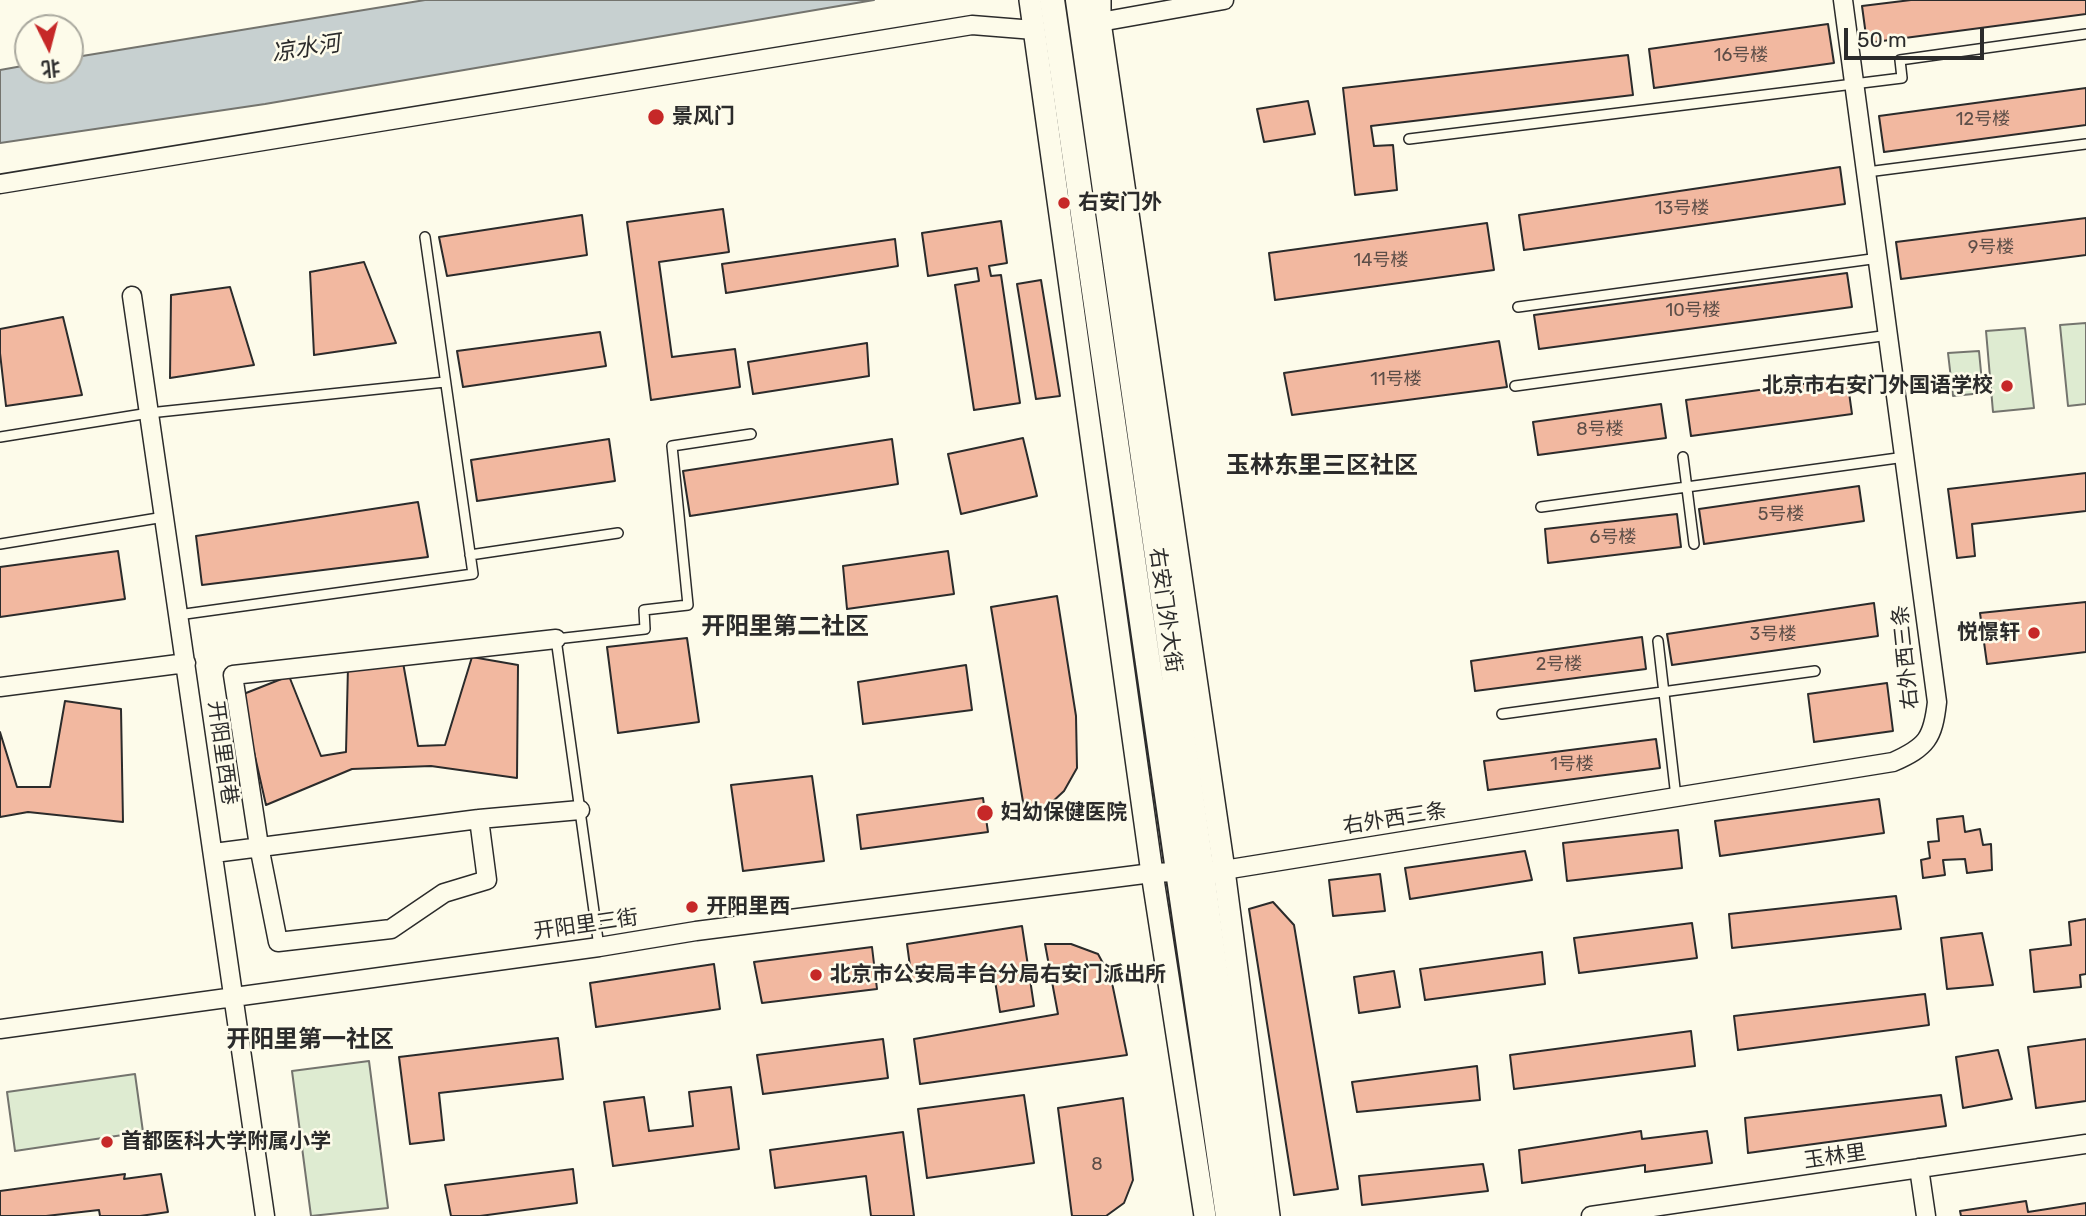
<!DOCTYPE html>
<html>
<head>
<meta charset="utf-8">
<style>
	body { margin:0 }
	#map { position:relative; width:2086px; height:1216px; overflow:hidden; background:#fdfbea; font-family:Rubik,"Noto Sans SC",sans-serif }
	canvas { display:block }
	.north { position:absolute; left:14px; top:14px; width:70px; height:70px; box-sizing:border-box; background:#fdfbea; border:2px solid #a9a89e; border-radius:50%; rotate:174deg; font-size:19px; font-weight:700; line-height:28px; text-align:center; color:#2b2b2b }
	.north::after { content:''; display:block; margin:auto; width:24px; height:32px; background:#c62828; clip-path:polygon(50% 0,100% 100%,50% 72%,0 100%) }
	.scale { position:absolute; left:1844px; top:28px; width:140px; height:32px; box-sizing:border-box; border:4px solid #2b2b2b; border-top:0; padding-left:9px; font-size:21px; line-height:24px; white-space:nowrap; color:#2b2b2b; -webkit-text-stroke:5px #fdfbea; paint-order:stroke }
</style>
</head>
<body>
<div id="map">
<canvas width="2086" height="1216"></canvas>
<div class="north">北</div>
<div class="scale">50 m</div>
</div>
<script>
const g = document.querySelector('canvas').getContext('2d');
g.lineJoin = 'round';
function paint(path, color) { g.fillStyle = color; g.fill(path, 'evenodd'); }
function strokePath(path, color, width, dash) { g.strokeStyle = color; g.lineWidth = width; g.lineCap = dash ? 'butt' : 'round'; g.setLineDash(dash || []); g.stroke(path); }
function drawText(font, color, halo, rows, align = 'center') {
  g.font = font + ' Rubik,"Noto Sans SC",sans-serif'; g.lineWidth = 5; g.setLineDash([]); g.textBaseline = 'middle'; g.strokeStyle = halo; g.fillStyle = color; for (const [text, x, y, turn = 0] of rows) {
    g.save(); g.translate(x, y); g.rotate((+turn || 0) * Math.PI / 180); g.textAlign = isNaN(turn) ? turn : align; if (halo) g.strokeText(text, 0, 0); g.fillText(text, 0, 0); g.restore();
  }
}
const green = new Path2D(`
	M2086 323V404L2068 406 2060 325Z
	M2025 328 2034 408 1993 412 1986 331Z
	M1979 351 1983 393 1953 396 1948 353Z
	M369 1061 388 1208 311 1216 292 1071Z
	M135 1074 143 1132 15 1151 7 1092Z`);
const water = new Path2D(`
	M425 0H874L265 104 0 143V70L28 65V70H70V58Z`);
const building = new Path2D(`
	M1911 0H2086V14L1867 43 1862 6Z
	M1828 24 1834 63 1654 88 1649 49Z
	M1628 55 1633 95 1371 126 1374 146 1393 145 1397 190 1355 195 1343 88Z
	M2086 88V125L1884 152 1879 116Z
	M1308 101 1315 134 1264 142 1257 109Z
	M1840 167 1845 204 1524 250 1519 215Z
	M723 209 729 252 659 262 672 357 735 349 740 387 651 400 627 222Z
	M582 215 587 255 447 276 439 237Z
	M2086 218V255L1901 279 1896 242Z
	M1001 221 1007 263 989 266 991 276 1001 275 1020 403 974 410 955 285 979 281 977 268 928 276 922 233Z
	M1487 223 1494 270 1275 300 1269 253Z
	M895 239 898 266 726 293 722 264Z
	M364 262 396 343 314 355 310 272Z
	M1847 273 1852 307 1539 349 1534 315Z
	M1041 280 1060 396 1036 399 1017 284Z
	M230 287 254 365 170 378 171 295Z
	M63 317 82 395 6 406 0 353V329Z
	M600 332 606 366 463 387 457 351Z
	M1499 341 1507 387 1292 415 1284 373Z
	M867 343 869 376 753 394 748 362Z
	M1847 378 1852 414 1691 436 1686 400Z
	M1661 404 1666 438 1538 455 1533 422Z
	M1023 438 1037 496 961 514 948 454Z
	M609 439 615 481 477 501 471 460Z
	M892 439 898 484 690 516 683 471Z
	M2086 473V511L1972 524 1975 556 1957 558 1948 489Z
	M1859 486 1864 521 1704 544 1699 509Z
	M418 502 428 557 202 585 196 536Z
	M1677 514 1681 547 1548 563 1545 529Z
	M118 551 125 599 0 617V567Z
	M948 551 954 594 847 609 843 566Z
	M1057 596 1076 716 1077 768 1064 791 1048 806 1024 808 991 607Z
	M2086 602V652L1987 664 1980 613Z
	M1874 603 1878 636 1672 665 1667 634Z
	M1642 637 1646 669 1475 691 1471 661Z
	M687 638 699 722 618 733 607 647Z
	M402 657 418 746 445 745 472 657 518 665 517 778 431 766 352 769 266 805 241 695 289 676 321 756 346 752 348 666Z
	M966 665 972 710 863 724 858 682Z
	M1887 683 1893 731 1814 742 1808 694Z
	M65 701 121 709 123 822 28 812 0 817V732L17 787H50Z
	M1656 739 1660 768 1488 790 1484 761Z
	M812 776 824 861 743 871 731 785Z
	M983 798 988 832 861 849 857 815Z
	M1879 799 1884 833 1720 856 1715 821Z
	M1963 816 1965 832 1980 829 1983 845 1991 844 1992 870 1967 873 1965 859 1943 860 1945 875 1923 878 1921 860 1930 858 1928 842 1939 841 1937 819Z
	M1678 830 1682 868 1567 881 1563 843Z
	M1525 851 1532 880 1410 899 1405 868Z
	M1380 874 1385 911 1333 916 1329 880Z
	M1896 896 1901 929 1732 948 1729 914Z
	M1273 902 1294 925 1338 1189 1294 1195 1249 909Z
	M2086 919V974L2080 975 2081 987 2034 992 2030 950 2071 945 2069 922Z
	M1692 923 1697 958 1579 973 1574 938Z
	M1022 926 1034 1006 1000 1012 993 968 912 981 907 944Z
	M1982 933 1993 985 1947 989 1941 938Z
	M1045 944H1071L1098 954 1111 978 1127 1055 920 1084 914 1039 1058 1014Z
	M872 947 877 989 762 1003 754 962Z
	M1542 952 1545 984 1425 1000 1420 969Z
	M714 964 720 1009 596 1027 590 983Z
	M1394 971 1400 1007 1359 1013 1354 977Z
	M1925 994 1929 1025 1738 1050 1734 1016Z
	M1691 1031 1695 1066 1514 1089 1510 1055Z
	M558 1038 563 1079 439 1093 444 1140 410 1144 399 1057Z
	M883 1039 888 1078 763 1094 757 1055Z
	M2086 1039V1101L2036 1108 2028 1047Z
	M1998 1050 2012 1099 1963 1108 1956 1057Z
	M1477 1066 1480 1100 1357 1112 1352 1082Z
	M731 1087 739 1149 613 1166 604 1102 644 1097 649 1131 693 1126 689 1092Z
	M1024 1095 1034 1163 927 1178 918 1109Z
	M1941 1095 1946 1126 1748 1153 1745 1118Z
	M1123 1098 1133 1180 1124 1203 1106 1216H1072L1058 1108Z
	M1641 1131 1642 1139 1707 1131 1712 1163 1645 1172V1165L1522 1183 1519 1150Z
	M903 1132 914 1216H871L866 1176 775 1188 770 1150Z
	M1483 1164 1488 1191 1362 1205 1359 1176Z
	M573 1169 577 1203 480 1216H451L445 1185Z
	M125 1174 124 1179 161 1174 168 1212 140 1216H100L99 1210 46 1216H0V1191Z
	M2026 1201 2028 1212 2086 1203V1216H1961L1960 1211Z`);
const service = new Path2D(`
	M1409 139 1902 78 1900 60 2086 34
	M1867 172 2086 144
	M1518 307 1879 258
	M1515 386 1889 335
	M0 437 149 413 445 382
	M1683 457 1694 544
	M1541 507 1905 457
	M0 544 164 517
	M470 555 618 533
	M178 615 473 574 425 237
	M1658 641 1676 797
	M1502 714 1815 671
	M599 947 556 639 645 629 644 610 688 605 672 446 751 434`);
const minor = new Path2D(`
	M1100 22 1224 0
	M0 184 972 25 1034 30
	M132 296 265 1216
	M556 639 233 675 259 846 278 942 391 929 444 893 487 880 479 819 580 810
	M0 687 186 663
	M214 853 479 819
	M0 1029 599 947 696 931 1152 873 1224 870 1893 762C1927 747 1933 738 1937 702L1843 0
	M1919 1168 1926 1216
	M1591 1216 2086 1144`);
const tertiary = new Path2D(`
	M1030 0 1152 873 1205 1216
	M1100 0V22L1224 870 1269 1216`);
const secondary = new Path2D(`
	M1052 0 1228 1216
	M1078 0 1202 872 1248 1216`);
const markers = [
	[656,117,9,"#c62828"],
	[1064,203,7,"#c62828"],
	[2007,386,7,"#c62828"],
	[2034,633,7,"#c62828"],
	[985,813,9,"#c62828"],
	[692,907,7,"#c62828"],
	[816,975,7,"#c62828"],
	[107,1142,7,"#c62828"]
];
const numberNames = [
	["16号楼",1741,56],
	["12号楼",1983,120],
	["13号楼",1682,209],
	["9号楼",1991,248],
	["14号楼",1381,261],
	["10号楼",1693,311],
	["11号楼",1396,380],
	["8号楼",1600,430],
	["5号楼",1781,515],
	["6号楼",1613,538],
	["3号楼",1773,635],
	["2号楼",1559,665],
	["1号楼",1572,765],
	["8",1097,1165]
];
const poiNames = [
	["景风门",672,117],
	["右安门外",1078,203],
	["北京市右安门外国语学校",1993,386,"right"],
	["悦憬轩",2020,633,"right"],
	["妇幼保健医院",1001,813],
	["开阳里西",706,907],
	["北京市公安局丰台分局右安门派出所",830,975],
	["首都医科大学附属小学",121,1142]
];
const streetNames = [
	["右安门外大街",1165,610,82],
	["右外西三条",1906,657,-96],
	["开阳里西巷",222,753,82],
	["右外西三条",1395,819,-9],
	["开阳里三街",586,925,-8],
	["玉林里",1835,1157,-8]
];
const waterNames = [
	["凉水河",306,49,-9]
];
const quarterNames = [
	["玉林东里三区社区",1322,466],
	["开阳里第二社区",785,627],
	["开阳里第一社区",310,1040]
];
paint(green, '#deebd1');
strokePath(green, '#74746e', 2);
paint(water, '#c7d0d0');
strokePath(water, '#74746e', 2);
paint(building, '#f2b8a0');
strokePath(building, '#2b2b2b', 2);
strokePath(service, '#2b2b2b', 12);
strokePath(minor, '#2b2b2b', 21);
strokePath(tertiary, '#2b2b2b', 24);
strokePath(secondary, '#2b2b2b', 28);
strokePath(service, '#fdfbea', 9);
strokePath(minor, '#fdfbea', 18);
strokePath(tertiary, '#fdfbea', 21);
strokePath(secondary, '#fdfbea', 24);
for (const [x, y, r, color] of markers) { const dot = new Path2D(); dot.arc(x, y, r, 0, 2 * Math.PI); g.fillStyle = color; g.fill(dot); strokePath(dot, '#fdfbea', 2.5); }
drawText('18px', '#5d4e48', null, numberNames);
drawText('bold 21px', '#2b2b2b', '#fdfbea', poiNames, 'left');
drawText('21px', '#2b2b2b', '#fdfbea', streetNames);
drawText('italic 23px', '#2b2b2b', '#fdfbea', waterNames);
drawText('bold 24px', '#2b2b2b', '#fdfbea', quarterNames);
</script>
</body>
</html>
